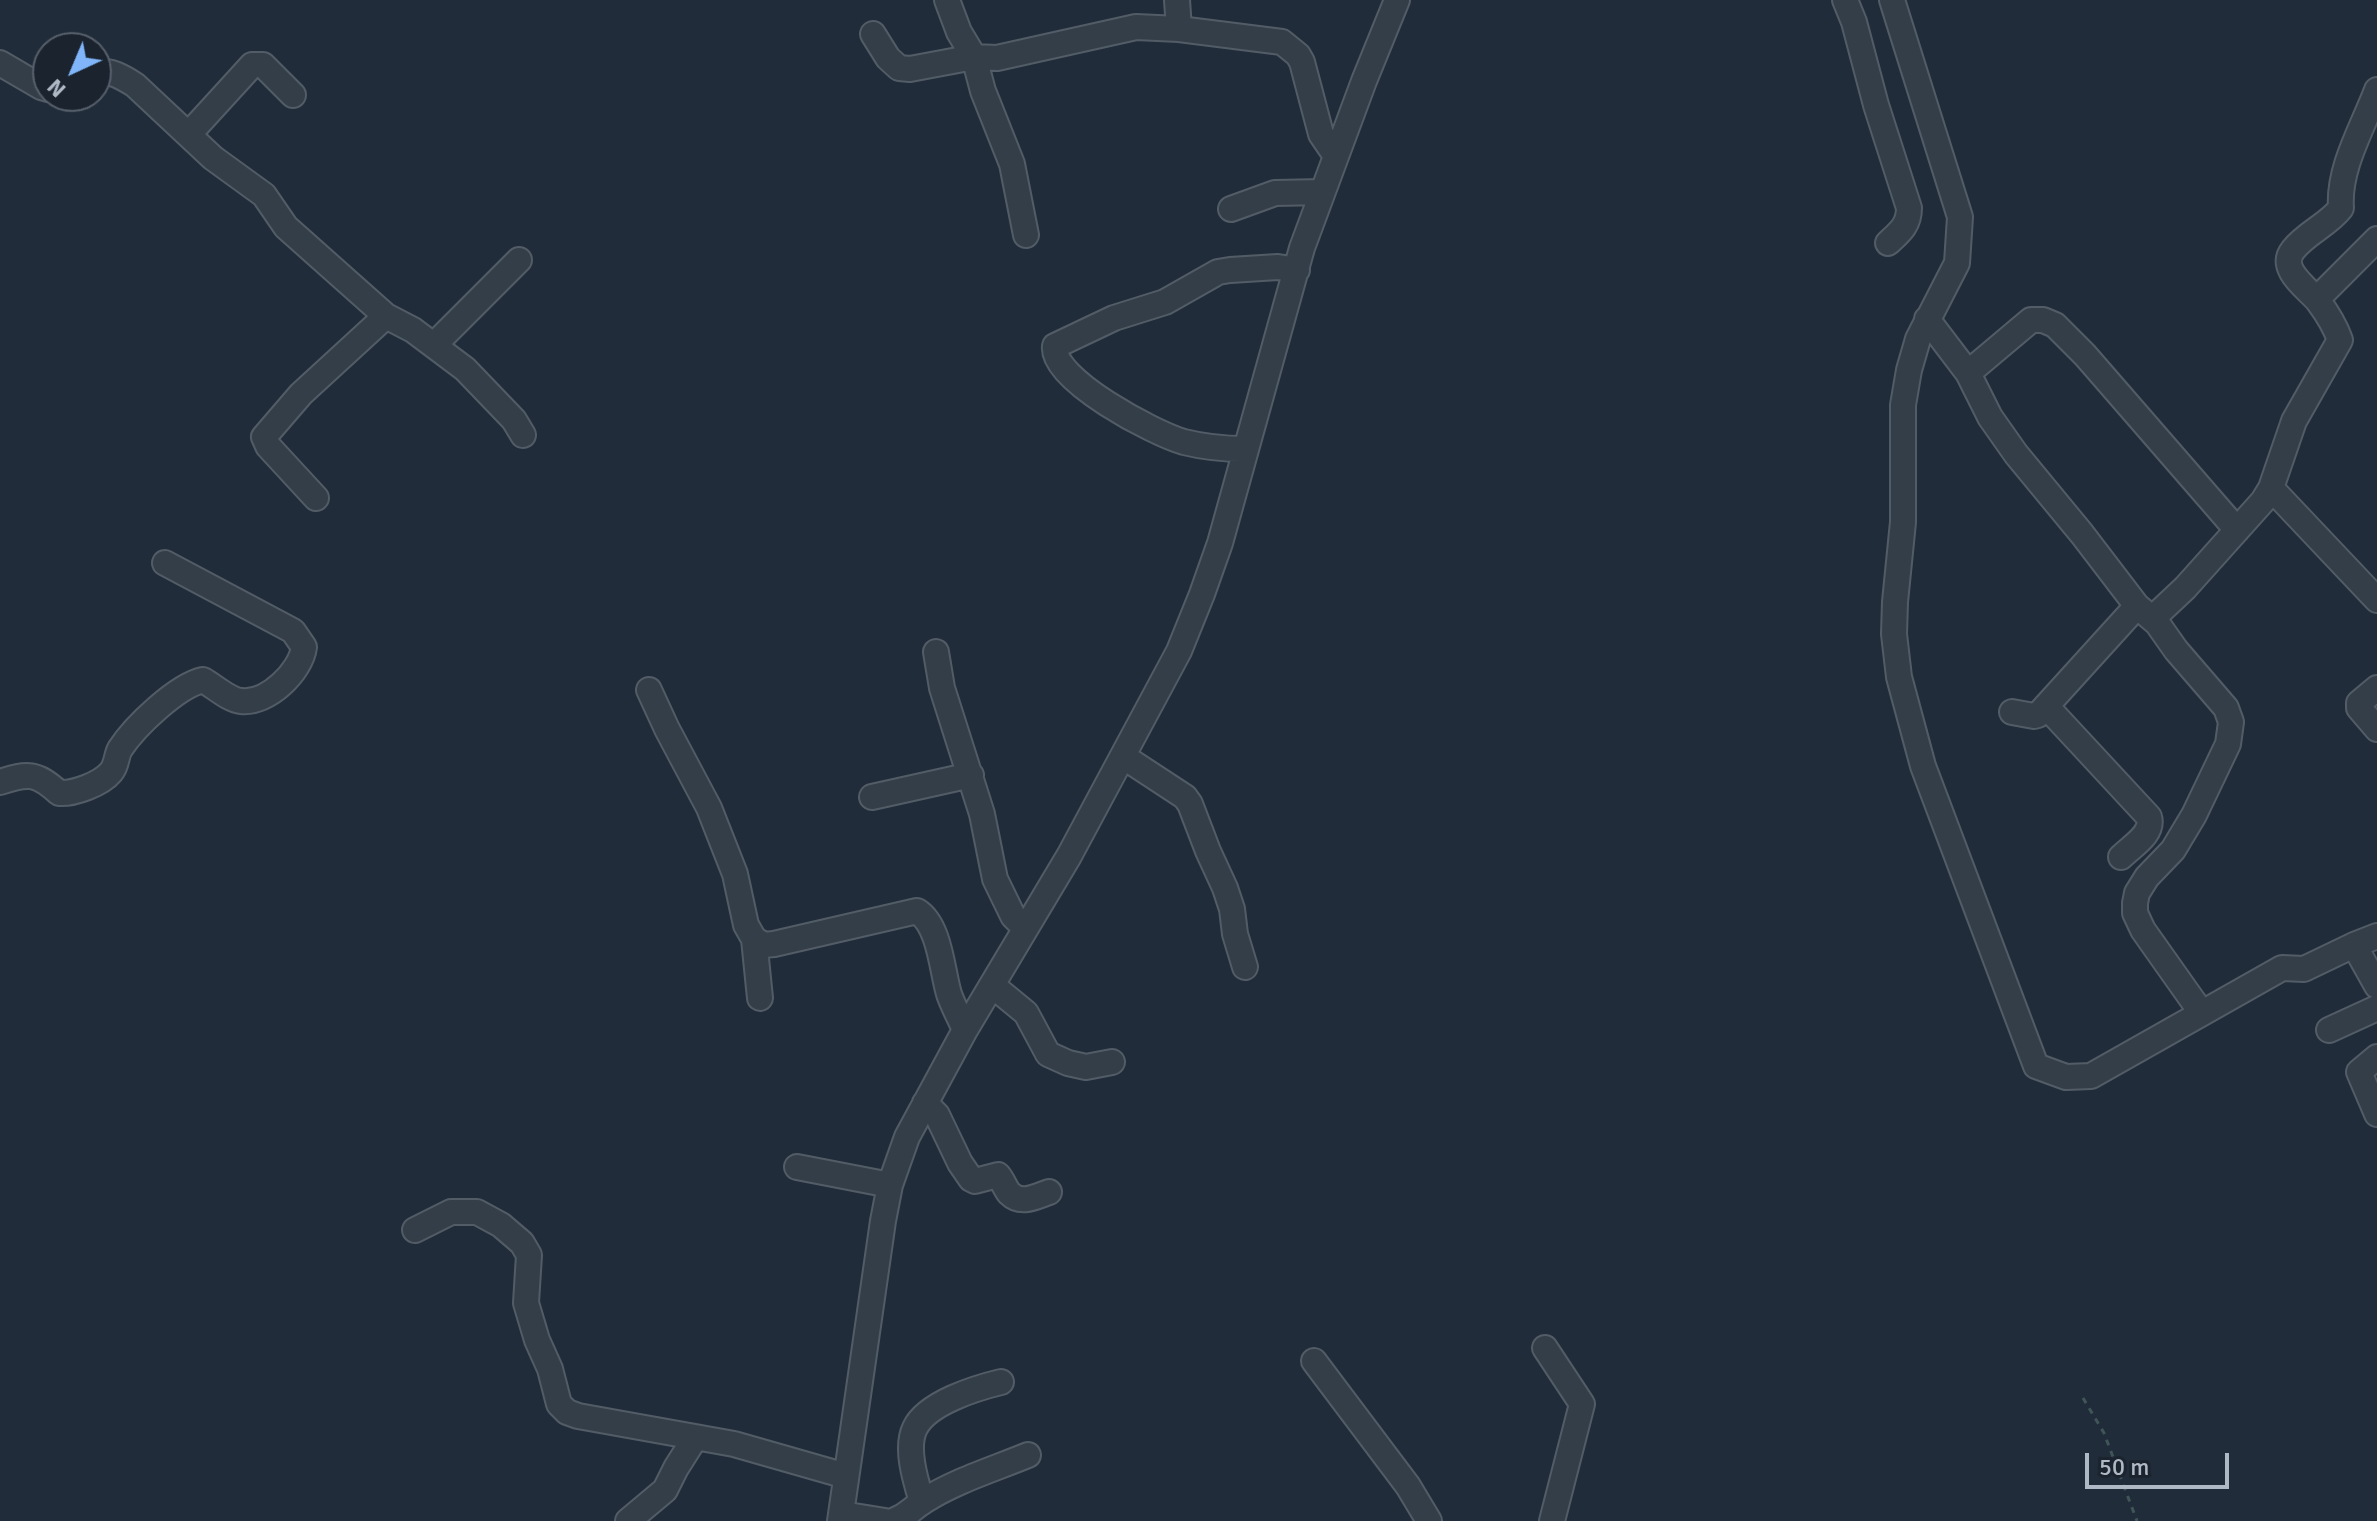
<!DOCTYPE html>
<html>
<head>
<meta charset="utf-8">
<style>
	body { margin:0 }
	#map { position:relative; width:2377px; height:1521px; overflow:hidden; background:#202c39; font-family:Signika,sans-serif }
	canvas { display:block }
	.north { position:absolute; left:32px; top:32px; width:80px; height:80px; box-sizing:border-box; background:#1a232e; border:2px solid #565f6b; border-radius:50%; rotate:224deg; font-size:22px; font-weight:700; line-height:32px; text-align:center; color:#afb9c6 }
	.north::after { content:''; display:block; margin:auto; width:28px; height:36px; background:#80b5f9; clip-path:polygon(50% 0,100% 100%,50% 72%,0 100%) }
	.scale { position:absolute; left:2085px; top:1453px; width:144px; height:36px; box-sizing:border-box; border:4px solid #afb9c6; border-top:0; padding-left:10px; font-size:24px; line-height:28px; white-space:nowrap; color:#afb9c6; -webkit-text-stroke:6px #1a232e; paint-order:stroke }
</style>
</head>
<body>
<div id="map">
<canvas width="2377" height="1521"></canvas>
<div class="north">N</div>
<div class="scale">50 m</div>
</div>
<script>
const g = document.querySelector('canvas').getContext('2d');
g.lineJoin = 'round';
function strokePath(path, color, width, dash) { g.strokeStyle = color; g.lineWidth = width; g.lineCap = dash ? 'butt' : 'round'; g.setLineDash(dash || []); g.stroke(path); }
const path = new Path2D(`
	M2083 1398 2104 1433 2137 1521`);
const minor = new Path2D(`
	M947 0 959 32 974 57 983 91 1012 164 1026 235
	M1177 0 1179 29
	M1845 0 1854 22 1876 105 1909 208C1909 225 1900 232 1888 243
	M1892 0 1960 217 1957 263 1918 339 1909 370 1903 405V522L1895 602 1894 634 1899 677 1923 766 2036 1066 2066 1077 2091 1076 2282 968 2304 969 2354 945
	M873 34 888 58 899 68 910 69 974 57 997 58 1136 27 1179 29 1282 42 1298 55 1302 62 1321 134 1336 156
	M0 63 41 87 48 89
	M96 71C112 71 121 76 135 85L213 158 264 195 286 227 386 316 413 330 465 369 514 420 523 435
	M189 134 252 65H263L293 95
	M1231 209 1275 193 1322 192
	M2317 299 2377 239
	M1927 319 1968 373 1990 417 2016 454 2082 534 2137 606 2157 623 2176 650 2226 708 2231 722 2228 744 2194 815 2173 850 2147 877 2137 893 2135 903V913L2143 930 2196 1005
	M434 345 519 260
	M1968 373 2031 320H2043L2055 325 2085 355 2237 530
	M1245 449C1224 449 1204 447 1184 442 1155 434 1050 379 1055 346L1114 318 1165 302 1218 272 1230 270 1278 267 1297 270
	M2271 488 2377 600
	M316 498 268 446 264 437 301 394 386 316
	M2152 619 2185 588 2263 501 2271 488 2294 421 2340 340C2335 326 2327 313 2318 301 2307 288 2278 269 2293 250 2306 233 2328 225 2341 208 2338 168 2363 127 2377 90
	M936 652 942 688 982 814 995 879 1013 916 1025 928
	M2377 688 2359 703V708L2377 729
	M649 690 667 729 709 808 735 874 746 925 754 939 764 945 774 944 917 911C940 925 942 971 949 994 953 1006 960 1018 965 1030
	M2046 706 2149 817C2154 834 2132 846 2121 857
	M2012 712 2034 716 2038 715 2137 606
	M1124 757 1185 797 1190 804 1208 851 1225 888 1232 909 1235 934 1245 967
	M0 782C28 773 36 772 59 793 74 794 101 784 111 772 117 765 116 756 120 749 135 726 177 686 203 680 214 686 229 700 241 701 268 704 301 671 304 647L293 631 165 563
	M872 797 971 775
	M2377 936 2354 945 2377 986
	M754 939 760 998
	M992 985 1026 1013 1048 1054 1068 1063 1086 1067 1112 1062
	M2329 1030 2377 1008
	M2377 1057 2359 1072 2377 1114
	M925 1103 937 1115 960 1163 971 1179 975 1181 998 1175C1003 1181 1005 1188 1009 1193 1021 1205 1035 1197 1049 1192
	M797 1167 890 1185
	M415 1230 451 1212H477L501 1225 522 1243 529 1255 526 1303 537 1340 550 1369 559 1404 567 1412 578 1416 734 1444 846 1476
	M1545 1348 1582 1404 1552 1521
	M1314 1361 1408 1486 1429 1521
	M922 1502C916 1482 905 1448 915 1428 927 1403 976 1388 1001 1382
	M842 1514 885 1521
	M628 1521 665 1490 676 1468 695 1438
	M840 1521 883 1221 890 1185 907 1137 965 1030 1069 856 1179 651 1202 594 1220 543 1302 248 1364 81 1397 0
	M893 1521C910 1515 910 1509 924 1501 955 1481 994 1469 1028 1455`);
strokePath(minor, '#525c67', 28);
strokePath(path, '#405557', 3, [6, 6]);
strokePath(minor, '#343e49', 24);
</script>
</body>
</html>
